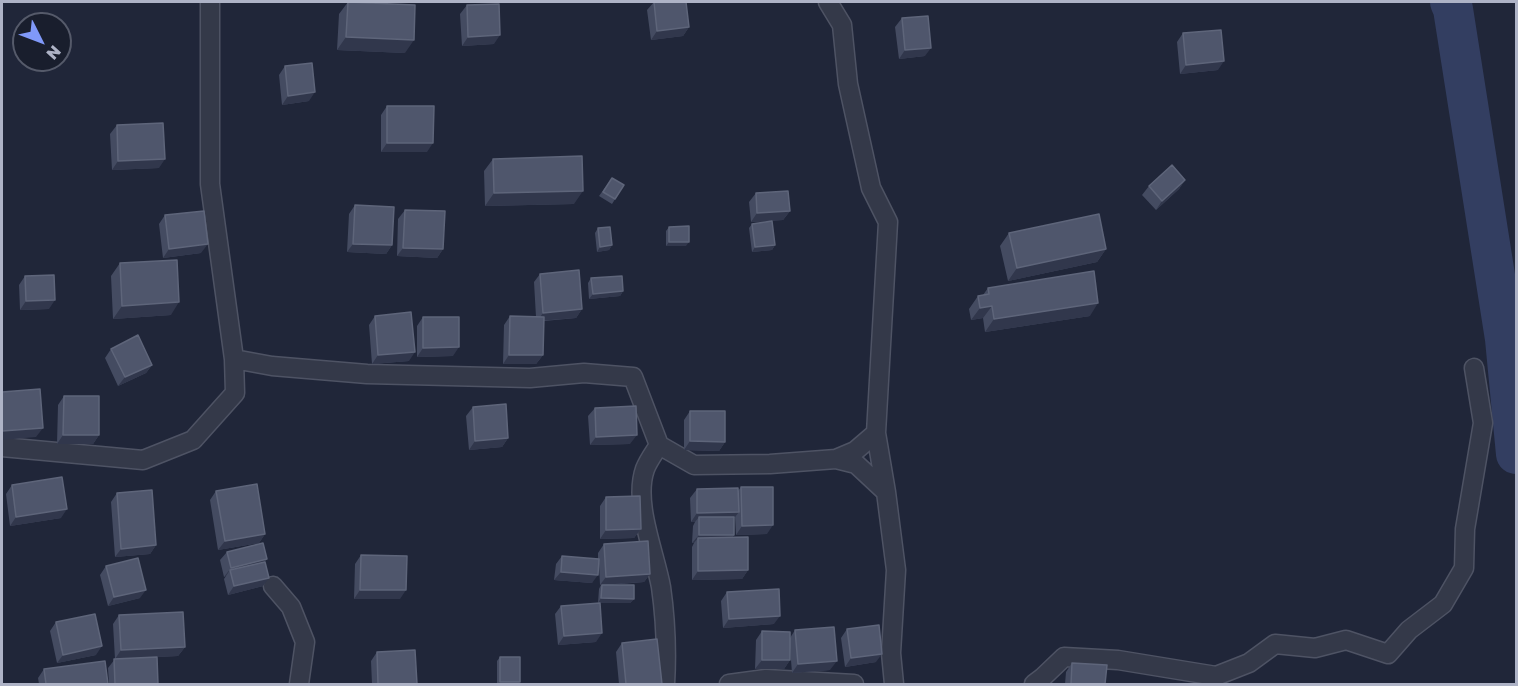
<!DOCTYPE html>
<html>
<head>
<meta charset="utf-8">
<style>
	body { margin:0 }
	#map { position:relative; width:1518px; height:686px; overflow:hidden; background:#202639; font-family:"Golos Text",sans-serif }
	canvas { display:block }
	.frame { position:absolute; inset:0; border:3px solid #aeb3c6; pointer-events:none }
	.north { position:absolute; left:12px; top:12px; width:60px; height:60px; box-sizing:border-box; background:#191e2d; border:2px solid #555a6a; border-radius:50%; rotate:132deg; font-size:16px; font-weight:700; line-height:24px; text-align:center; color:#aeb3c6 }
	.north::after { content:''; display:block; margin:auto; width:21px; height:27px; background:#8099f9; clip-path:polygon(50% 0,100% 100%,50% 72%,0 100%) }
</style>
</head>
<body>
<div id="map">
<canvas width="1518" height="686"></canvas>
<div class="frame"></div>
<div class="north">N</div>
</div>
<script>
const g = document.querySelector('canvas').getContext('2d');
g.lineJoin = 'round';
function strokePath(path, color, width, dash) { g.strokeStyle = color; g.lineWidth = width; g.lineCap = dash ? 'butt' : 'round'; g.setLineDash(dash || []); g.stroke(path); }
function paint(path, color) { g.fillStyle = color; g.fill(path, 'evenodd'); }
const river = new Path2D(`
	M1450 2 1453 9 1505 339 1516 454`);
const minor = new Path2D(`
	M828 2 842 25 848 84 871 188 888 222 876 433 886 492 896 570 891 653 894 684
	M234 359 272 366 367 374 530 378 584 373 633 377 659 445 694 465 770 464 836 459 856 464 886 492
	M659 445C654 453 648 461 645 469 633 503 655 553 661 587 666 622 667 650 665 684
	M2 447 143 460 193 440 235 393 234 359 210 184V2
	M836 459 855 451 876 433
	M273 586 291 607 305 642 299 684
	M729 684 766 679 854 684
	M1034 684 1042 678 1064 657 1118 660 1216 676 1249 663 1275 644 1315 648 1346 640 1388 654 1409 630 1443 604 1464 568 1465 529 1483 423 1474 368`);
const wall = new Path2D(`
	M348 2 405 53 337 50 339 14Z
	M654 2 689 27 683 36 651 40 647 10Z
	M467 5 494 44 462 46 460 14Z
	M902 18 925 56 899 59 895 27Z
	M1183 33 1218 70 1180 74 1177 42Z
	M285 66 309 101 282 105 279 75Z
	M387 106 427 152H381V115Z
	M117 125 159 168 112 170 110 134Z
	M493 159 574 204 485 206 484 171Z
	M612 178 624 185 612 204 599 196Z
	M1185 180 1179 189 1156 210 1142 195 1149 186Z
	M756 193 790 211 783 220 751 222 749 202Z
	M355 205 392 245 386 254 347 252 349 214Z
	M405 210 443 249 437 258 397 256 398 219Z
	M165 215 201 253 163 258 159 224Z
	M752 224 775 245 772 250 752 252 749 228Z
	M669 227 686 246H666V231Z
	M598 228 612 245 609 250 597 252 595 233Z
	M1009 233 1106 249 1097 262 1008 281 1000 246Z
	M120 263 171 315 113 319 111 276Z
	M540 274 582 309 576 318 544 321 543 355 536 364H503L504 325 510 316 536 317 534 282Z
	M25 276 49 309 20 310 19 285Z
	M591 278 623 291 620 296 589 299 588 283Z
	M988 288 1090 316 985 332 983 318 971 320 969 309 978 296 983 295Z
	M375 316 409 361 372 364 369 325Z
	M423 317 453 356 417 357V326Z
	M111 349 152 365 146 373 118 386 105 358Z
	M64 396 99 435 93 444H57L58 405Z
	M473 407 508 438 502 447 469 450 466 416Z
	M595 408 630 444 590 445 588 416Z
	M690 411 725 442 719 451 684 450V420Z
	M12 485 61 518 10 526 6 494Z
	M741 487 767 534 736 535 735 516 734 518V535L732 538 748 570 742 579 692 580V547L694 543H692L693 526 695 522H691L690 498 697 489 738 491Z
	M216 491 265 534 259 543 218 550 210 500Z
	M117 493 156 545 150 554 115 557 111 502Z
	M606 497 641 529 634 538 600 539V506Z
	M604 544 650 574 644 582 609 585 634 599 630 603H600L596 642 558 645 555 614 561 606 598 603 599 589 601 585H600L599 565 592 583 554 580 556 564 562 556 598 559V553Z
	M227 552 267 559 264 563 263 586 228 595 224 579 226 576 224 577 220 560Z
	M361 555 400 599H354L355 564Z
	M106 566 140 598 108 606 100 575Z
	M727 592 774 624 723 628 721 601Z
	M119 615 185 647 178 656 157 657 158 684H109L108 668 115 659 113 624Z
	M56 622 96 655 57 663 50 631Z
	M847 629 876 662 845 667 841 638Z
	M795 630 830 670 792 673 790 647V660L784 669H755L756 640 762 631 790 638Z
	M622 643 661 684H619L616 652Z
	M377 652 417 684H372L371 661Z
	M500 657 518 684H497V661Z
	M1072 663 1105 684H1065L1066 672Z
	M44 669 108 684H39L38 678Z`);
const shadedWall = new Path2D(`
	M689 27 683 36 651 40 657 31Z
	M500 35 494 44 462 46 468 37Z
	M346 37 414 40 405 53 337 50Z
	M931 48 925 56 899 59 905 50Z
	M1224 61 1218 70 1180 74 1186 65Z
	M315 92 309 101 282 105 288 96Z
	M387 143H433L427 152H381Z
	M165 159 159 168 112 170 118 161Z
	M1185 180 1179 189 1156 210 1162 201Z
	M583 191 574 204 485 206 494 193Z
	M790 211 783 220 751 222 757 213Z
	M669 242H689L686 246H666Z
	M208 244 201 253 163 258 169 249Z
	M353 244 392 245 386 254 347 252Z
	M612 245 609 250 597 252 600 247Z
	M775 245 772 250 752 252 755 247Z
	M403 248 443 249 437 258 397 256Z
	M1106 249 1097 262 1008 281 1017 268Z
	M623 291 620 296 589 299 593 294Z
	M55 300 49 309 20 310 26 301Z
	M179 302 171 315 113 319 122 306Z
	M1098 303 1090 316 985 332 994 319Z
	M992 306 983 318 971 320 980 308Z
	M582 309 576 318 537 321 543 313Z
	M459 347 453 356 417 357 423 348Z
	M415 352 409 361 372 364 378 355Z
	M509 355H543L536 364H503Z
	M152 365 146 373 118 386 125 377Z
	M43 428 36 437 2 440V431Z
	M63 435H99L93 444H57Z
	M637 435 630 444 590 445 596 437Z
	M508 438 502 447 469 450 475 441Z
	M690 441 725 442 719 451 684 450Z
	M67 509 61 518 10 526 16 517Z
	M739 512 732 521 699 517 695 522H691L697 513Z
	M773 525 767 534 736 535 742 526Z
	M641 529 634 538 600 539 606 530Z
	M265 534 259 543 218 550 225 541Z
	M699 535H734L728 543 698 538 694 543H692Z
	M156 545 150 554 115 557 121 549Z
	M267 559 261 567 230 570 226 576 224 577 231 568Z
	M748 570 742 579 692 580 698 571Z
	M561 572 598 575 592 583 554 580Z
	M650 574 644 582 600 585 606 577Z
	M269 578 263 586 228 595 234 586Z
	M146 590 140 598 108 606 114 597Z
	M360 590H406L400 599H354Z
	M601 598 634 599 630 603H598Z
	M780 616 774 624 723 628 729 619Z
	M602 633 596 642 558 645 564 636Z
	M102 646 96 655 57 663 63 655Z
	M185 647 178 656 115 659 121 650Z
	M882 654 876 662 845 667 851 658Z
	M762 660H790L784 669H755Z
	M837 661 830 670 792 673 798 664Z
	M500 682H520L518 684H498Z`);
const building = new Path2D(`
	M348 2 415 5 414 40 346 37Z
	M654 2H686L689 27 657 31Z
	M499 4 500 35 468 37 467 5Z
	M928 16 931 48 905 50 902 18Z
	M1221 30 1224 61 1186 65 1183 33Z
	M312 63 315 92 288 96 285 66Z
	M387 106H434L433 143H387Z
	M163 123 165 159 118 161 117 125Z
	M582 156 583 191 494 193 493 159Z
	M1172 165 1185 180 1162 201 1149 186Z
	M612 178 624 185 615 199 603 192Z
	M788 191 790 211 757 213 756 193Z
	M355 205 394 207 392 245 353 244Z
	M405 210 445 211 443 249 403 248Z
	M204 211 208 244 169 249 165 215Z
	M1099 214 1106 249 1017 268 1009 233Z
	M772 221 775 245 755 247 752 224Z
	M689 226V242H669V227Z
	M610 227 612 245 600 247 598 228Z
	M177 260 179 302 122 306 120 263Z
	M579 270 582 309 543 313 540 274Z
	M1094 271 1098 303 994 319 992 306 980 308 978 296 989 294 988 288Z
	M54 275 55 300 26 301 25 276Z
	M622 276 623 291 593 294 591 278Z
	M411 312 415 352 378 355 375 316Z
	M510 316 544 317 543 355H509Z
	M423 317H459V347L423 348Z
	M138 335 152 365 125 377 111 349Z
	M40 389 43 428 2 431V392Z
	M64 396H99V435H63Z
	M506 404 508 438 475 441 473 407Z
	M636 406 637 435 596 437 595 408Z
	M690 411H725V442L690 441Z
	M62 477 67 509 16 517 12 485Z
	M257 484 265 534 225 541 216 491Z
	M741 487H773V525L742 526Z
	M738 488 739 512 697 513V489Z
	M152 490 156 545 121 549 117 493Z
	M640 496 641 529 606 530V497Z
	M699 517H734V535H699Z
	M748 537V570L698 571V538Z
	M648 541 650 574 606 577 604 544Z
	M263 543 267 559 231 568 227 552Z
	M361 555 407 556 406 590H360Z
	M562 556 599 559 598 575 561 572Z
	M138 558 146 590 114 597 106 566Z
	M265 562 269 578 234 586 230 570Z
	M602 585H634V599L601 598Z
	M779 589 780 616 729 619 727 592Z
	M600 603 602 633 564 636 561 606Z
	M183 612 185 647 121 650 119 615Z
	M95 614 102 646 63 655 56 622Z
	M879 625 882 654 851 658 847 629Z
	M834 627 837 661 798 664 795 630Z
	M762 631 790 632V660H762Z
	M657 639 662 684H626L622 643Z
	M415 650 417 684H378L377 652Z
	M157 657 158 684H115L114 659Z
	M500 657H520V682H500Z
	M105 661 108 684H46L44 669Z
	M1072 663 1107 665 1105 684H1071Z`);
strokePath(river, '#333e61', 40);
strokePath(minor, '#4e5364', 21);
strokePath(minor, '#343949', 18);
paint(wall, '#444b61');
paint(shadedWall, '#31374c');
paint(building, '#4f566c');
strokePath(building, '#5e657a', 1.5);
</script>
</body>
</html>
